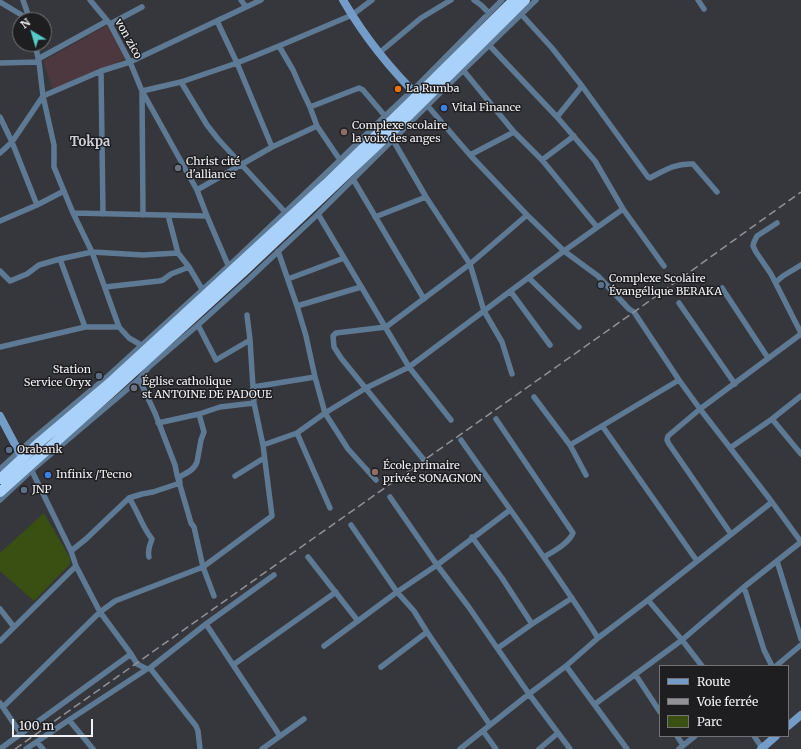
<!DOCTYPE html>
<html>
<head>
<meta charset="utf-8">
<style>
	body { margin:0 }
	#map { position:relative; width:801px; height:749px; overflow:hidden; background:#36363d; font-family:Merriweather,serif }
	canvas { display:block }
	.legend { position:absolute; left:659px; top:665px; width:130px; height:72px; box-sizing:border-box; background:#1e1e21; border:1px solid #737376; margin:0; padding:5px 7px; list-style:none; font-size:12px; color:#f2f2f6 }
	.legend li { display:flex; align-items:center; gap:8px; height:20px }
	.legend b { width:20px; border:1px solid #737376 }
	.north { position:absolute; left:12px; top:12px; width:40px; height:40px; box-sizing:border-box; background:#1e1e21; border:1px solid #737376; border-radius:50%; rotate:322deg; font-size:11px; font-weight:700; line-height:16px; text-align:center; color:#f2f2f6 }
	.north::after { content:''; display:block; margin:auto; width:14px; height:18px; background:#54cdc7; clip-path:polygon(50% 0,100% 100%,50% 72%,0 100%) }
	.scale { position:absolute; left:12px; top:719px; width:81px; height:18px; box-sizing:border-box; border:2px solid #f2f2f6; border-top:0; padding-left:5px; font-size:12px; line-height:14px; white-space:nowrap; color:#f2f2f6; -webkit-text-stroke:3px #1e1e21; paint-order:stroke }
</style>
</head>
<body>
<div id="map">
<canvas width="801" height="749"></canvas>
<ul class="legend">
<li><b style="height:5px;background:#739dc8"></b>Route</li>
<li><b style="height:5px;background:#919196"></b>Voie ferrée</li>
<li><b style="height:11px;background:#3a5013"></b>Parc</li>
</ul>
<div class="north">N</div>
<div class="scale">100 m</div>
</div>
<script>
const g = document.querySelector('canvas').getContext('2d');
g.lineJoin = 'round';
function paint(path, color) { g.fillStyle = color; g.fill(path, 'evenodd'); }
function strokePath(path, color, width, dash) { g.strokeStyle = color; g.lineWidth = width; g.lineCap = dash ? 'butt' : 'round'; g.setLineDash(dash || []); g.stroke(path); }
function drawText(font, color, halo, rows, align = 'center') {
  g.font = font + ' Merriweather,serif'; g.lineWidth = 3; g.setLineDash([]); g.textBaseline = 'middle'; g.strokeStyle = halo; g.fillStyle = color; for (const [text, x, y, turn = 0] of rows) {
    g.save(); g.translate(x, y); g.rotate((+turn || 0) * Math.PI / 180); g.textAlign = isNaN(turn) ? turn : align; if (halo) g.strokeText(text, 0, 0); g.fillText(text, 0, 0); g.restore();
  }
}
const commercial = new Path2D(`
	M108 25 127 58 53 91 43 61Z`);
const green = new Path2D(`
	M44 513 70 558V564L34 601 0 571V553Z`);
const street = new Path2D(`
	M23 0 30 20
	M90 0 110 24 130 62 142 91 197 190 207 216 228 265
	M241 0 246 7
	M474 0 481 5 489 13
	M698 0 704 9
	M0 2 30 20
	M521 14 552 48 582 86 648 177 650 178C665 170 676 163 693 164L717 192
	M217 21 237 63 272 147
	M110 24 142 7
	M35 44 39 62 43 96 54 145V167L73 213 92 252 119 327 129 338 141 345
	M489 45 557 117 595 161 623 209 664 266
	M279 46 293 70 300 86 310 107 317 126 340 160
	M379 53 421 18 451 0
	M38 59 107 21
	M0 63 39 62
	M463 70 514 132 542 160 597 227
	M101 71 103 214
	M181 82 207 125 218 139 285 212
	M142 91 181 82 237 63 279 46 352 15 372 0
	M142 93 143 215
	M426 104 470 155 527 215 564 251 598 276 629 309 634 312 679 380 700 409 772 502 801 542
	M310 107 359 88 363 90 385 116
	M0 117 12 142 37 205
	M557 117 582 86
	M393 140 426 197 470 264 484 311 502 342 512 374
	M0 153 12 142 43 96 101 71 130 62 261 0
	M470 155 514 132
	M542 160 574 136
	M353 179 424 299
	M197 190 272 147 317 126
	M73 213 207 216
	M318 214 409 367 451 420
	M168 215 178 253 189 267 202 289
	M375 217 426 197
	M0 221 37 205 64 191
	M777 223 757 236 754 242 753 246 756 252 771 274 801 333
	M278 251 297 306 306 336 315 377 325 413 348 449 376 480
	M60 259 85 327
	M0 271 10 281 27 274 39 265 60 259 92 252 143 255 178 253
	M529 278 579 327
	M288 279 344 258
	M776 282 783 276 801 265
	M105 287 159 281 163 280 171 274 189 267
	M722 288 768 358
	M511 292 550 345
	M679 303 735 384
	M297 306 361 287
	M198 325 216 360 250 340
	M0 347 85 327H119
	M139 379 155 413 175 465 177 475 191 523 194 527 203 567 214 596
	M253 387 315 377
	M534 397 570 445 586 475
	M496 419 573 533C568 544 554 551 544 557
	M772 419 801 454
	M158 423 199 414 220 407 254 403
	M603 427 697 561
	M297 433 330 508
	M461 440C507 506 555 570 598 638
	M263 445 297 433 325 413 366 388 409 367 564 251 623 209
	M570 445 679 380
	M730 448 772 419 801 396
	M424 460 341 358 334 347 333 336 336 333 386 327 470 264 527 215
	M30 467 71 551 76 566 100 612 131 654 137 664 147 669
	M0 469 35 437 108 376 235 260 340 160 385 116 419 84 502 0
	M235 476 264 458
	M390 497 437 565 468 606 529 694 570 749
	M129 498C138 511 142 527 152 539 150 545 147 550 149 557
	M0 500 32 470 123 393 139 379 149 367 198 325 250 278 318 214 448 85 536 0
	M351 525 397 592 414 611 427 632 490 725
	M731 534 669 444 667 440 668 436 700 409 801 334
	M472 537 502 578 532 624
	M71 551 86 539 129 498 142 494 153 492 180 483 179 477C187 473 194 470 197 462L201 440 204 432 199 414
	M308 557 358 621
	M777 561 801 639
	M744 587 764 650 772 666
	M648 600 682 640 702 666
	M0 609 14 627
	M206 624 280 736
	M0 641 76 566
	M324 646 397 592 437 565 510 510
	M498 648 532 624 572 598
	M233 665 336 592
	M566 666 627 749
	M776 666 801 645
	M381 667 427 632
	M150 668 196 726 198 731 200 749
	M635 674 660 712
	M0 703 21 734
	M595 704 682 640 744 587 801 542
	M3 707 100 612 115 601 203 567 272 516 263 445 254 403 250 340 247 315
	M69 720 93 749
	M483 731 496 749
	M677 736 683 745
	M754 736 763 749
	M37 742 43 749
	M0 749 131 654
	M26 749 69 720 147 669 150 668 206 624 274 575
	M262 749 304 719
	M460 749 529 694 566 666 598 638 648 600 772 502
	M539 749 558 733
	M679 749 695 736`);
const secondary = new Path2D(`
	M343 0C364 36 391 70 421 99
	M0 416 19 452 26 462
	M788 726 801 715
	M761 749 776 736`);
const highway = new Path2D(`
	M0 479 40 442 112 381 326 184 424 89 514 0
	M0 492 117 387 244 271 410 114 525 0`);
const rail = new Path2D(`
	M15 749 634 312 801 192`);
const markers = [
	[398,89,4,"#e8710a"],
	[444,108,4,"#3f7fe0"],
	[344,132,4,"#8d6e63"],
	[178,168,4,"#6b7280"],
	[601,285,4,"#5c6f8a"],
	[99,376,4,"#5c6f8a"],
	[134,388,4,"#6b7280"],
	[9,450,4,"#5c6f8a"],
	[375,472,4,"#8d6e63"],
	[48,475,4,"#3f7fe0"],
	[24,490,4,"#5c6f8a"]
];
const streetNames = [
	["von zico",128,39,61]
];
const poiNames = [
	["La Rumba",406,89],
	["Vital Finance",452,108],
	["Complexe scolaire",352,126],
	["la voix des anges",352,139],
	["Christ cité",186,162],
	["d'alliance",186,175],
	["Complexe Scolaire",609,279],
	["Évangélique BERAKA",609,292],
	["Station",91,370,"right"],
	["Service Oryx",91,383,"right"],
	["Église catholique",142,382],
	["st ANTOINE DE PADOUE",142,395],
	["Orabank",17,450],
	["École primaire",383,466],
	["privée SONAGNON",383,479],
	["Infinix /Tecno",56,475],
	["JNP",32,490]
];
const quarterNames = [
	["Tokpa",90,142]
];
paint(commercial, '#4c383e');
paint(green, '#3a5013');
strokePath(street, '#5e7994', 5.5);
strokePath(secondary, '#739dc8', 8);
strokePath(highway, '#aad1f9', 10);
strokePath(rail, '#919196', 1.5, [8, 4]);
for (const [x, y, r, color] of markers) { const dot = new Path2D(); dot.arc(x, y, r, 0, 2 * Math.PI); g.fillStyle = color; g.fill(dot); strokePath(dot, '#1e1e21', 1.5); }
drawText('11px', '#f2f2f6', '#1e1e21', streetNames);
drawText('11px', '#f2f2f6', '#1e1e21', poiNames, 'left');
drawText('bold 13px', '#cfd0d8', '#1e1e21', quarterNames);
</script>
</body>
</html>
